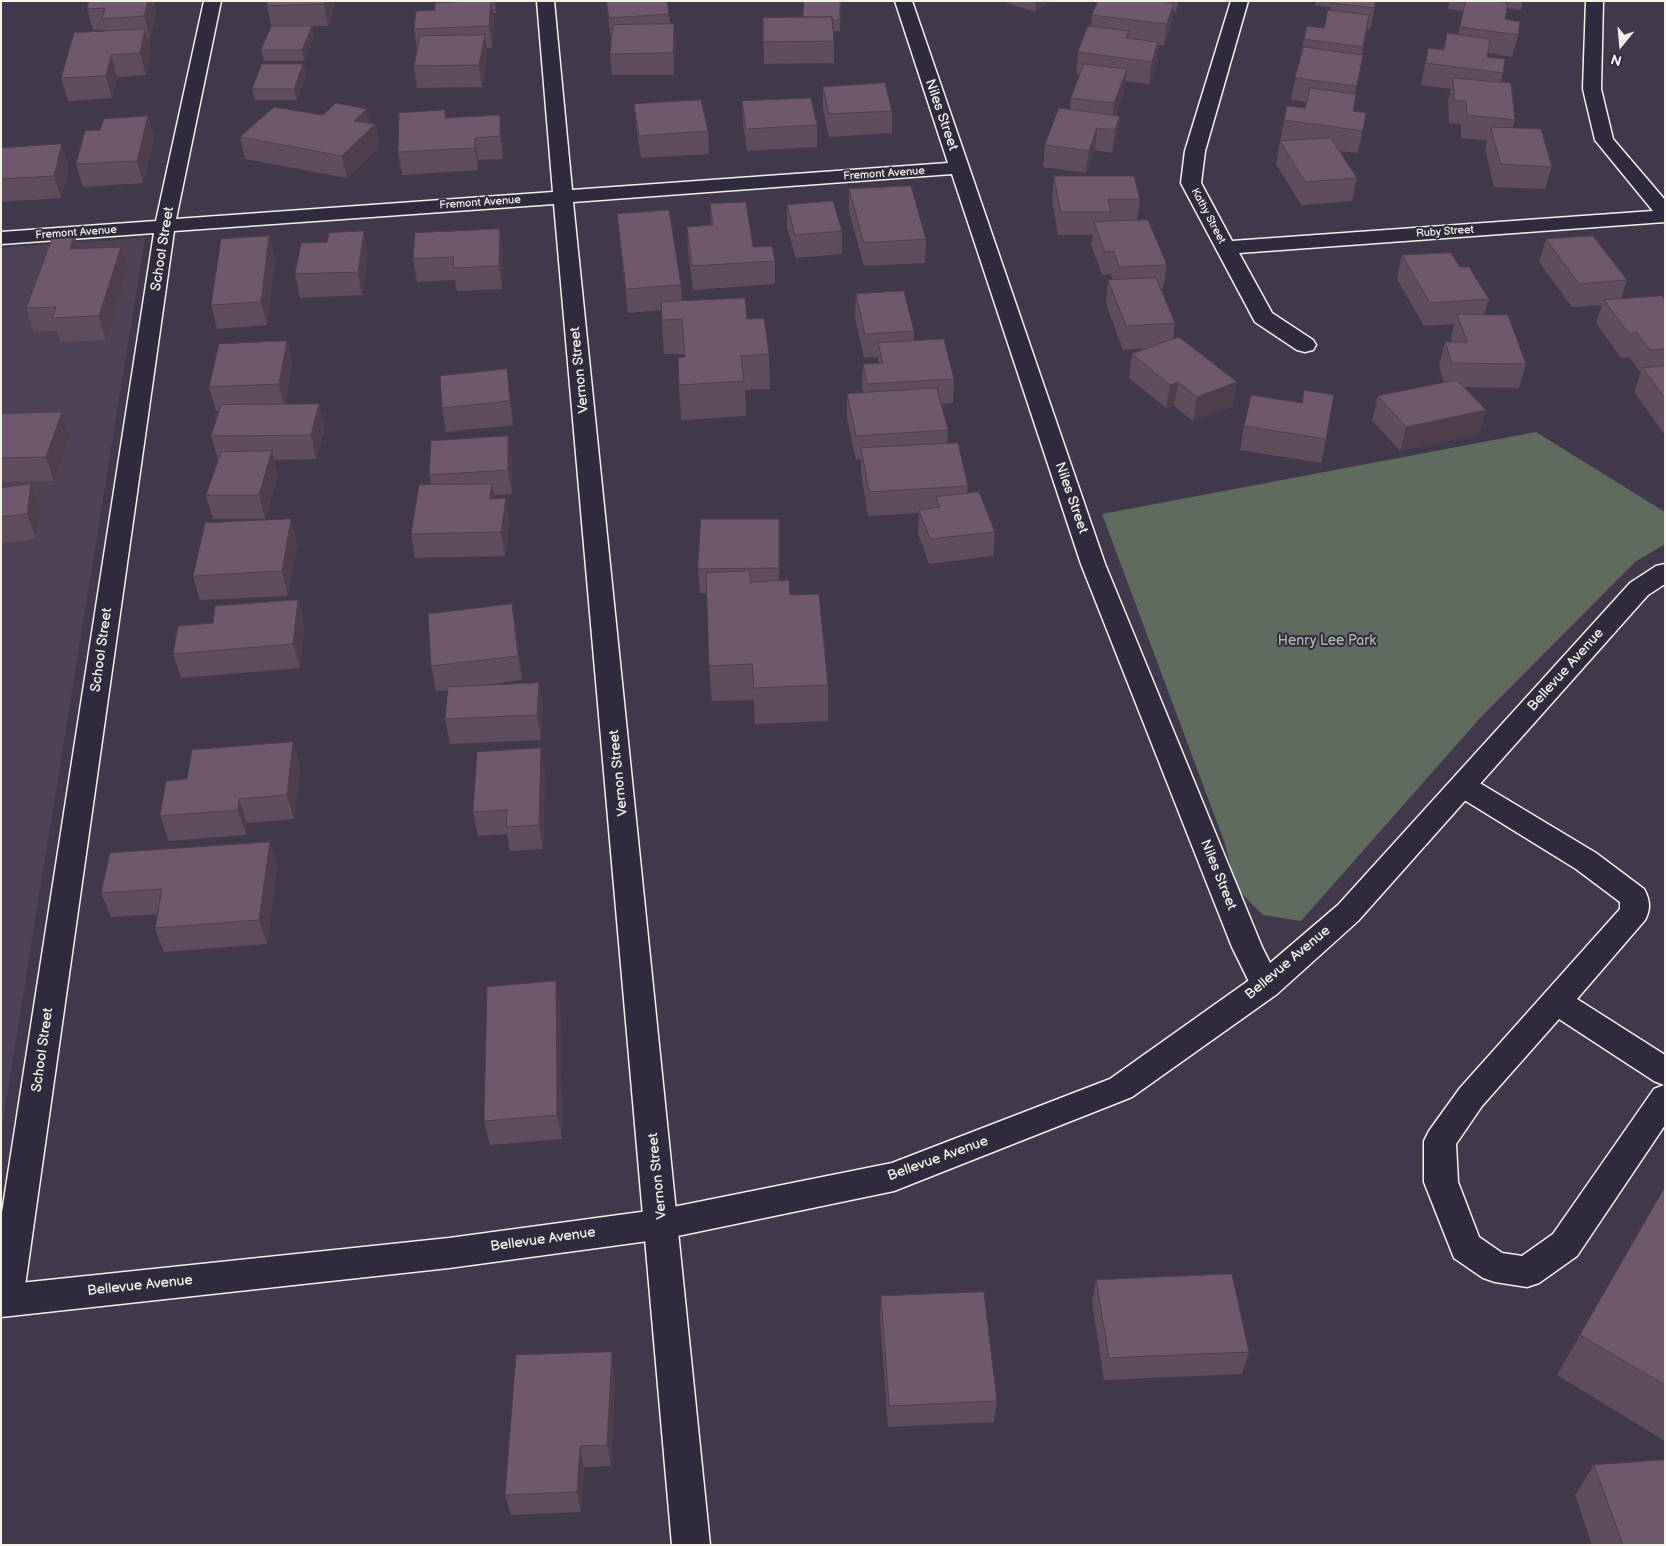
<!DOCTYPE html>
<html>
<head>
<meta charset="utf-8">
<style>
	body { margin:0 }
	#map { position:relative; width:1666px; height:1546px; overflow:hidden; background:#42384b; font-family:"Balsamiq Sans",sans-serif }
	canvas { display:block }
	.frame { position:absolute; inset:0; border:2px solid #f4f1e8; pointer-events:none }
	.north { position:absolute; left:1596px; top:20px; width:50px; height:50px; -webkit-text-stroke:4px #2f2a3d; paint-order:stroke; rotate:197deg; font-size:14px; font-weight:700; line-height:20px; text-align:center; color:#f4f1e8 }
	.north::after { content:''; display:block; margin:auto; width:18px; height:22px; background:#f4f1e8; clip-path:polygon(50% 0,100% 100%,50% 72%,0 100%) }
</style>
</head>
<body>
<div id="map">
<canvas width="1666" height="1546"></canvas>
<div class="frame"></div>
<div class="north">N</div>
</div>
<script>
const g = document.querySelector('canvas').getContext('2d');
g.lineJoin = 'round';
function paint(path, color) { g.fillStyle = color; g.fill(path, 'evenodd'); }
function strokePath(path, color, width, dash) { g.strokeStyle = color; g.lineWidth = width; g.lineCap = dash ? 'butt' : 'round'; g.setLineDash(dash || []); g.stroke(path); }
function drawText(font, color, halo, rows, align = 'center') {
  g.font = font + ' "Balsamiq Sans",sans-serif'; g.lineWidth = 4; g.setLineDash([]); g.textBaseline = 'middle'; g.strokeStyle = halo; g.fillStyle = color; for (const [text, x, y, turn = 0] of rows) {
    g.save(); g.translate(x, y); g.rotate((+turn || 0) * Math.PI / 180); g.textAlign = isNaN(turn) ? turn : align; if (halo) g.strokeText(text, 0, 0); g.fillText(text, 0, 0); g.restore();
  }
}
const built = new Path2D(`
	M145 238 1 1132V248Z`);
const green = new Path2D(`
	M1536 432 1665 512V544L1635 562 1481 717 1301 921 1263 915 1237 889 1224 841 1102 514Z`);
const lane = new Path2D(`
	M1463 776 1473 779 1596 853 1644 889C1650 900 1651 909 1645 920L1577 999 1665 1055V1125L1577 1256 1539 1283 1527 1287 1495 1282 1483 1278 1454 1258 1424 1182V1141L1429 1131 1460 1088 1620 909V902L1576 869 1453 793 1449 786 1453 779ZM1559 1019 1654 1081 1664 1085 1654 1089 1553 1234 1522 1256 1502 1253 1479 1237 1458 1182 1456 1144 1482 1106Z`);
const street = new Path2D(`
	M204 1H221L176 219 553 192 537 1H554L572 190 948 163 895 1H912L1105 564 1262 947 1281 985 1277 994 1266 997 1255 994 1232 947 1081 564 952 174 573 202 710 1545H672L554 204 174 231 23 1300 18 1311 6 1316 1 1314V1219L154 233 1 244V232L156 221Z
	M1231 1H1248L1205 151 1201 183 1232 241 1653 211 1595 140 1583 89 1586 1H1603L1601 89 1613 139 1665 200V222L1239 253 1272 313 1313 340 1316 345 1313 350 1305 352 1297 350 1255 322 1181 183 1185 151Z`);
const secondary = new Path2D(`
	M1665 564V584L1648 595 1358 921 1277 994 1132 1097 894 1191 663 1239 449 1268 1 1317V1285L449 1238 663 1209 892 1163 1110 1079 1255 976 1338 905 1630 583 1656 566Z`);
const wall = new Path2D(`
	M89 1H155L154 4H153L156 14 150 38H148L151 51 146 75 117 77 112 98 68 101 61 78 105 31V30H93L87 9Z
	M495 1 496 13H493L494 22 492 48H486L487 56 482 87 417 88 414 66 417 49 414 29 435 10Z
	M606 1 669 14 670 24H674L676 45 674 75H612L610 54 611 39Z
	M841 1 840 31H833L834 41V63L764 64 763 18 803 17Z
	M1002 1H1051L1035 12Z
	M1098 1H1180L1176 12 1173 11 1171 25 1164 45H1158L1156 64 1149 84 1125 81 1124 91 1115 115 1117 138 1112 153 1095 150 1086 173 1043 167 1045 145 1070 109 1071 98 1080 75 1076 74 1078 52 1091 26 1092 15Z
	M1316 1H1376L1370 30 1367 29 1362 54 1363 55 1355 94 1353 111 1366 113 1358 153 1339 151 1357 178 1352 201 1301 205 1276 164 1284 120 1305 108 1307 102 1291 100 1304 39 1324 28 1330 11 1331 7 1315 5Z
	M1449 1H1523L1521 10 1507 8 1505 19 1518 35 1512 57 1488 53 1487 57 1503 73 1501 82 1515 120 1512 128 1552 167 1545 189 1494 187 1485 149 1487 140 1461 138V124L1449 123 1448 100 1451 89 1421 85 1428 48 1443 50 1447 33 1458 35 1463 11 1448 9Z
	M335 2 328 26H312L314 37 304 61H264L261 50 271 26 267 6Z
	M303 64 306 75 297 100H255L252 89Z
	M823 87 892 111V133L829 137 823 109Z
	M742 101 817 125V147L747 151 743 123Z
	M634 104 708 131 709 154 641 158 636 126Z
	M323 115 375 124 379 147 347 178 245 159 240 137Z
	M148 116 154 139 143 183 83 187 76 164 100 130Z
	M446 118 503 137V159L478 160V170L402 175 398 152Z
	M1 148 69 167 61 198 1 202Z
	M1054 176 1140 199 1137 220 1167 265 1163 289H1161L1175 323 1173 339 1233 406 1193 421 1174 406 1166 408 1129 378 1132 354 1147 348 1123 350 1106 304 1108 280H1113L1111 274 1102 275 1091 245 1093 235H1058L1052 199Z
	M849 189 926 239 925 263 864 266 849 212Z
	M710 204 753 247 775 261V284L693 290 688 250 687 227 711 225Z
	M787 205 842 231V254L796 258 787 228Z
	M617 214 681 285 682 301 747 319 769 354 770 389 745 390 746 416 681 420 679 385 685 357V354H664L661 310 628 313Z
	M74 235 79 249 128 270 106 340 60 342 57 331 34 332 26 308Z
	M269 236 275 259 267 325 217 329 211 305Z
	M1546 239 1627 280 1621 299 1665 300V435L1634 392 1641 373 1629 357 1621 358 1596 323 1602 305 1572 307 1539 262Z
	M503 252 502 289 457 291 455 280 417 282 413 259Z
	M368 254 362 295 300 298 295 274Z
	M1402 255 1460 267 1489 299 1484 315 1526 364 1519 388 1464 387 1486 410 1479 434 1400 451 1372 420 1378 396 1444 383 1439 366 1445 342H1452L1451 338 1454 324 1424 326 1397 279Z
	M856 294 914 331V341L954 379 953 403 941 404 948 430 947 444 968 486 967 493 995 532 993 556 929 564 918 534 919 513 868 516 861 472V459L856 460 847 418V394L864 393 862 388 863 364 878 363V357L864 358 855 317Z
	M287 341 292 365 285 404 325 428 316 459 274 460 278 475 265 519H213L206 495 218 460 211 436 219 411H216L209 387Z
	M507 369 510 393 513 425 446 432 442 408Z
	M62 412 70 436 54 481 1 482V414Z
	M1244 426 1326 439 1321 463 1240 450Z
	M508 436 512 460V494L494 495V498H506L509 522 505 556 415 558 411 534 431 485 429 475Z
	M31 484 40 508 36 539 1 543V488Z
	M779 519V580L790 595 828 685V721L755 724 754 700 712 701 709 666 707 593H700L698 569Z
	M297 543 288 596 200 600 193 576Z
	M298 600 304 624 300 668 181 678 173 654 213 623Z
	M512 604 516 629 522 680 484 685 543 707 541 740 450 744 445 719 448 690 436 691 431 666Z
	M293 742 300 767 294 819 247 823 246 835 169 841 160 816 187 779Z
	M545 773 543 849 510 851 507 834 478 836 473 812Z
	M277 866 267 944 164 952 155 928 158 914 111 917 101 893Z
	M560 1005 562 1139 490 1145 484 1121Z
	M1665 1187V1441L1557 1375Z
	M1096 1280 1249 1352 1242 1374 1104 1380 1092 1302Z
	M881 1296 997 1401 994 1422 888 1427 880 1319Z
	M615 1374 611 1466 584 1467 581 1512 511 1515 505 1495Z
	M1594 1465 1665 1545H1592L1575 1495Z`);
const shadedWall = new Path2D(`
	M148 1H152L156 14 150 38 144 16Z
	M325 1H335L328 26 324 4Z
	M491 1 494 22 492 48 489 26Z
	M1036 1H1051L1035 12Z
	M1178 1H1180L1176 12Z
	M1174 3 1171 25 1164 45 1167 24Z
	M674 24 676 45 674 75 673 53Z
	M312 26 314 37 304 61 302 50Z
	M145 29 151 51 146 75 140 53Z
	M485 35 487 56 482 87 479 65Z
	M1158 42 1156 64 1149 84 1152 62Z
	M111 55 117 77 112 98 106 76Z
	M303 64 306 75 297 100 294 89Z
	M1127 69 1124 91 1111 126 1114 103Z
	M367 109 371 128 375 124 379 147 347 178 342 156 354 121Z
	M500 115 503 137V159L500 136Z
	M148 116 154 139 143 183 137 161Z
	M1120 116 1117 138 1112 153 1115 130Z
	M1097 128 1095 150 1086 173 1089 151Z
	M475 138 478 160V170L475 148Z
	M62 144 69 167 61 198 54 176Z
	M500 229 503 252 502 289 499 266Z
	M364 231 368 254 362 295 358 272Z
	M74 235 82 259 70 249Z
	M269 236 275 259 267 325 261 302Z
	M121 247 128 270 106 340 99 316Z
	M287 341 292 365 284 408 279 384Z
	M507 369 510 393 513 425 510 401Z
	M1178 382 1174 406 1166 408 1170 385Z
	M1237 382 1233 406 1193 421 1197 397Z
	M319 404 325 428 316 459 311 435Z
	M1486 410 1479 434 1400 451 1406 427Z
	M62 412 70 436 54 481 46 457Z
	M508 436 512 460V494L508 470Z
	M272 451 278 475 265 519 259 495Z
	M31 484 40 508 36 539 27 514Z
	M492 484 496 508 490 499Z
	M506 498 509 522 505 556 501 532Z
	M291 519 297 543 288 596 282 571Z
	M779 519 780 543 779 593Z
	M298 600 304 624 300 668 293 644Z
	M512 604 516 629 522 680 518 656Z
	M539 683 543 707 541 740 537 715Z
	M293 742 300 767 294 819 287 795Z
	M541 748 545 773 543 849 539 825Z
	M239 799 247 823 246 835 238 810Z
	M270 842 277 866 267 944 259 920Z
	M556 981 560 1005 562 1139 557 1115Z
	M612 1352 615 1374 611 1466 607 1445Z
	M580 1446 584 1467 581 1512 577 1492Z`);
const building = new Path2D(`
	M89 1H148L144 16 102 19 105 8 87 9Z
	M268 1H325L324 4 267 6Z
	M449 1H471L449 2Z
	M471 1H491L489 26 414 29 416 11 435 10V3Z
	M607 1H667L669 14 609 18Z
	M804 1H840V20H832V17H803Z
	M1098 1H1157L1174 3 1167 24 1092 15Z
	M1332 1H1376L1374 8 1332 3Z
	M1466 1H1494L1508 3 1505 19 1520 22 1518 35 1460 27Z
	M1328 10 1369 15 1363 47 1304 39 1307 26 1324 28Z
	M832 17 834 41 763 42V18Z
	M674 24 673 53 610 54 613 25Z
	M272 26H312L302 50H261Z
	M1088 26 1129 31 1126 38 1158 42 1152 62 1078 52Z
	M145 29 140 53 111 55 106 76 61 78 74 33Z
	M1447 33 1490 39 1487 57 1505 59 1503 73 1426 63 1428 48 1444 50Z
	M485 35 479 65 414 66 420 36Z
	M1304 47 1363 55 1357 86 1295 78Z
	M262 64H303L294 89H252Z
	M1084 64 1127 69 1114 103 1071 98Z
	M1453 78 1511 83 1515 120 1467 115 1466 101H1455Z
	M885 83 892 111 829 114 823 87Z
	M1310 88 1356 94 1353 111 1366 113 1363 131 1284 120 1287 106 1305 108Z
	M811 98 817 125 746 129 742 101Z
	M701 100 708 131 639 136 634 104Z
	M336 103 367 109 354 121 375 124 342 156 240 137 274 107 323 115Z
	M1059 108 1120 116 1115 130 1097 128 1089 151 1045 145Z
	M445 110V118L500 115V136L475 138V148L398 152 399 113Z
	M148 116 137 161 76 164 85 131 100 130 104 119Z
	M1491 127 1541 129 1552 167 1501 164Z
	M1331 138 1357 178 1305 182 1280 141Z
	M62 144 54 176 1 179V148Z
	M1054 176H1134L1140 199H1108L1111 212H1061Z
	M911 186 926 239 864 243 849 189Z
	M833 201 842 231 795 235 787 205Z
	M746 202 753 247 772 246 775 261 692 266 687 227 713 225 710 204Z
	M669 210 681 285 626 289 617 214Z
	M1148 220 1167 265 1119 267 1114 251 1105 252 1094 222Z
	M500 229 499 266 453 268 454 257 413 259 415 233Z
	M364 231 358 272 295 274 301 243 327 242 329 233Z
	M74 235 70 249 121 247 99 316 52 318 56 307 26 308 53 236Z
	M269 236 261 302 211 305 221 239Z
	M1593 236 1627 280 1579 284 1546 239Z
	M1451 253 1460 267H1469L1489 299 1430 303 1402 255Z
	M1156 278 1175 323 1126 326 1108 280Z
	M904 291 914 331 865 334 856 294Z
	M1662 296 1665 300V349L1650 350 1637 333 1629 334 1604 300Z
	M745 298 747 319 764 318 769 354 741 356 744 381 679 385 678 358 685 357 682 319 662 320 661 302Z
	M1457 314 1508 315 1526 364 1452 363 1445 342H1467Z
	M1179 337 1237 382 1197 397 1178 382 1170 385 1132 354Z
	M944 339 954 379 867 384 863 364 883 363 878 343Z
	M287 341 279 384 209 387 219 344Z
	M1665 366V399L1643 368Z
	M507 369 510 401 442 408 440 376Z
	M1457 380 1486 410 1406 427 1378 396Z
	M937 388 948 430 856 436 847 394Z
	M1304 390 1334 395 1326 439 1244 426 1251 395 1302 403Z
	M319 404 311 435 211 436 221 405Z
	M62 412 46 457 1 458V414Z
	M508 436V470L429 475 431 441Z
	M958 443 968 486 869 492 861 448Z
	M272 451 259 495H206L221 452Z
	M31 484 27 514 1 517V488Z
	M492 484 490 499 506 498 501 532 411 534 419 485Z
	M979 492 995 532 930 539 919 510 940 507 936 497Z
	M291 519 282 571 193 576 205 523Z
	M701 519H779V568L698 569Z
	M750 571V582L789 580 790 595 819 594 828 685 754 688 752 664 709 666 706 573Z
	M298 600 293 644 173 654 178 626 213 623 215 606Z
	M512 604 518 656 431 666 428 614Z
	M539 683 537 715 445 719 448 687Z
	M293 742 287 795 239 799 238 810 160 816 166 781 187 779 192 750Z
	M541 748 539 825 506 827 507 810 473 812 477 752Z
	M270 842 259 920 155 928 162 889 101 893 110 853Z
	M556 981 557 1115 484 1121 487 987Z
	M1665 1187V1385L1580 1335Z
	M1232 1274 1249 1352 1109 1358 1096 1280Z
	M984 1292 997 1401 889 1406 881 1296Z
	M612 1352 607 1445 580 1446 577 1492 505 1495 516 1355Z
	M1664 1460 1665 1463V1545H1623L1594 1465Z`);
const farStreetnames = [
	["Fremont Avenue",884,174,-4],
	["Fremont Avenue",480,203,-4],
	["Kathy Street",1208,216,62],
	["Ruby Street",1445,232,-4],
	["Fremont Avenue",76,233,-4]
];
const streetNames = [
	["Niles Street",941,115,71],
	["School Street",163,249,-81],
	["Vernon Street",580,370,-96],
	["Niles Street",1071,498,71],
	["School Street",102,650,-82],
	["Bellevue Avenue",1566,670,-48],
	["Vernon Street",619,773,-96],
	["Niles Street",1218,875,68],
	["Bellevue Avenue",1288,963,-40],
	["School Street",43,1050,-82],
	["Bellevue Avenue",938,1159,-20],
	["Vernon Street",658,1176,-96],
	["Bellevue Avenue",543,1240,-8],
	["Bellevue Avenue",140,1286,-6]
];
const parkNames = [
	["Henry Lee Park",1327,641]
];
paint(built, '#504255');
paint(green, '#5f6b5f');
strokePath(lane, '#f4f1e8', 3);
strokePath(street, '#f4f1e8', 3);
strokePath(secondary, '#f4f1e8', 3);
paint(lane, '#2f2a3d');
paint(street, '#2f2a3d');
paint(secondary, '#2f2a3d');
paint(wall, '#5f4c5d');
paint(shadedWall, '#4e3e4c');
paint(building, '#6f586c');
strokePath(building, '#4e3e4c', 1);
drawText('11px', '#f4f1e8', '#2f2a3d', farStreetnames);
drawText('14px', '#f4f1e8', '#2f2a3d', streetNames);
drawText('14px', '#b1b5aa', '#2f2a3d', parkNames);
</script>
</body>
</html>
